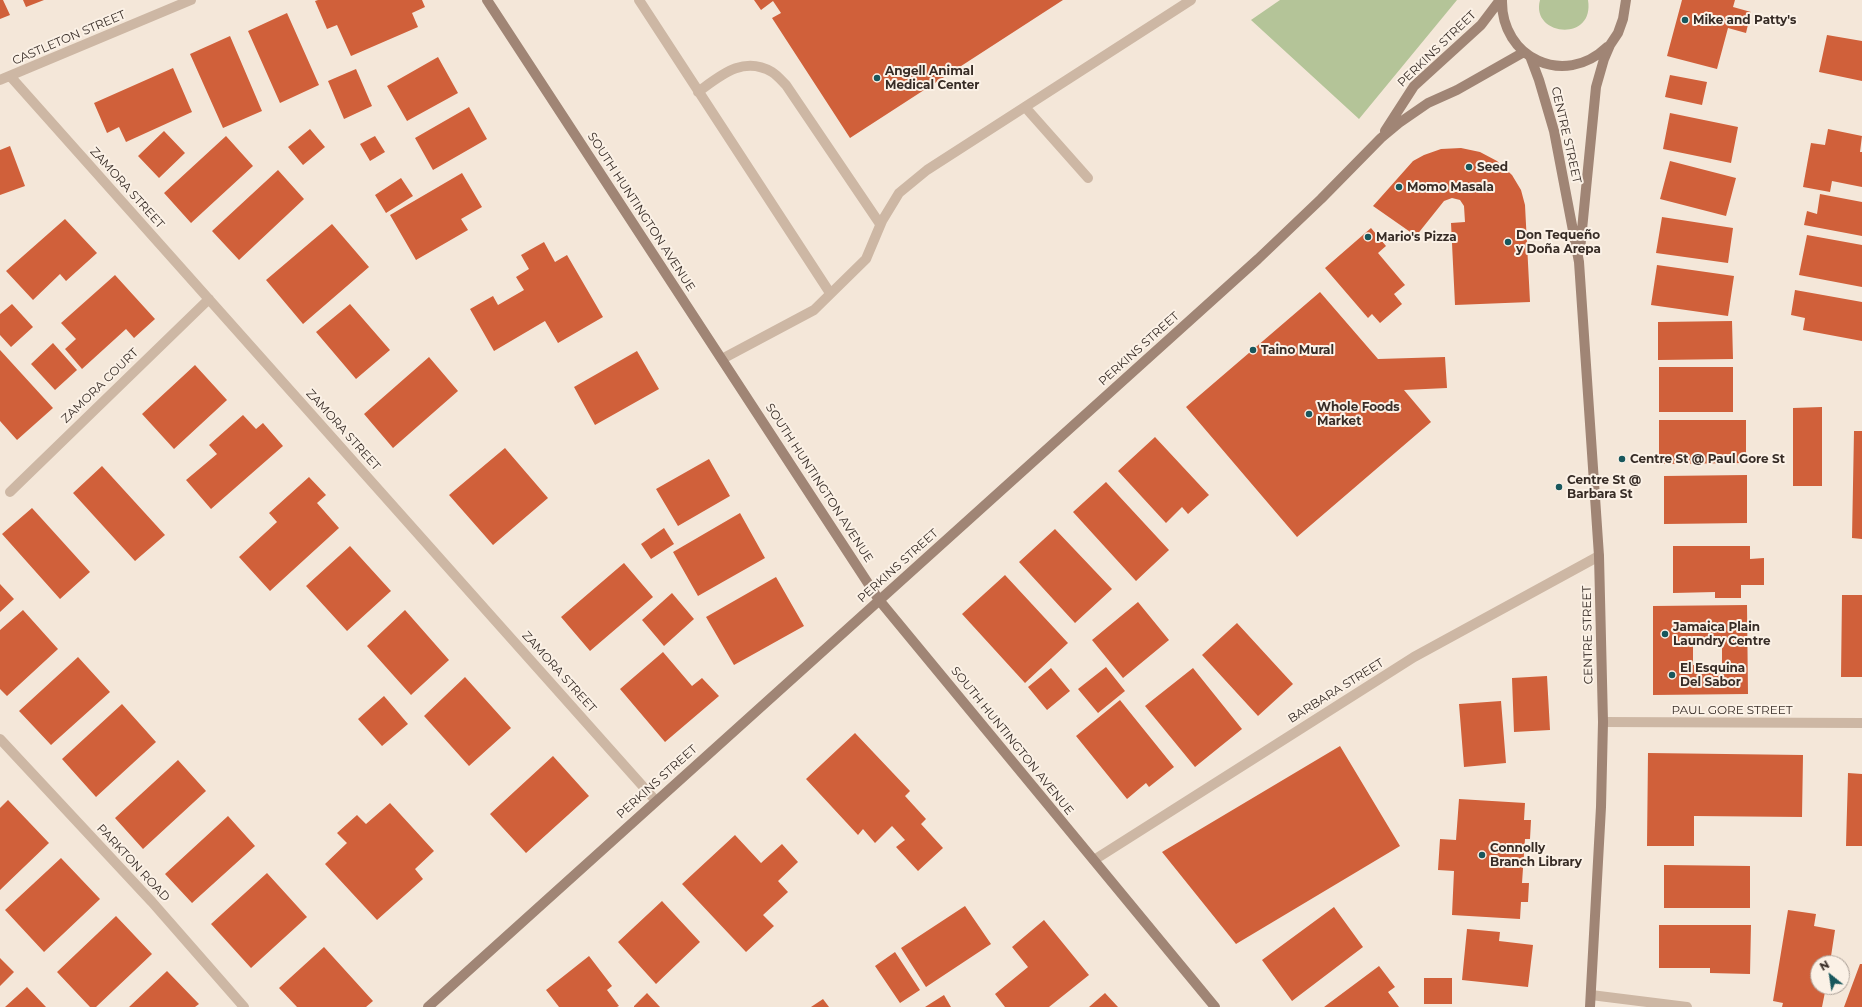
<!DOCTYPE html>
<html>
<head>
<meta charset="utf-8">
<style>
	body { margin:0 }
	#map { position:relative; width:1862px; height:1007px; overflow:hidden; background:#f4e7d9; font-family:Montserrat,sans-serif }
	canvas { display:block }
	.north { position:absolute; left:1810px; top:955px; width:40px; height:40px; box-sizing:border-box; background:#fbf1e6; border:1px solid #ada299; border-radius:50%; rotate:330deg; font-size:11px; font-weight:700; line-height:16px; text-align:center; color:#372c26 }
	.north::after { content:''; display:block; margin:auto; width:14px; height:18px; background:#18575c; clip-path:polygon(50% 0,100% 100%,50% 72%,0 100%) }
</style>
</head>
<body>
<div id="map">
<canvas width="1862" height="1007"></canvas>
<div class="north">N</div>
</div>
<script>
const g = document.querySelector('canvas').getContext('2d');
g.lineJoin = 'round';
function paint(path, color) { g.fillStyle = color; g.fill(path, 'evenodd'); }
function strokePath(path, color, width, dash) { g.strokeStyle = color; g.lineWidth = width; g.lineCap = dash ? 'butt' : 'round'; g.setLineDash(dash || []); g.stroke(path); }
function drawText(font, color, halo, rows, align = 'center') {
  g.font = font + ' Montserrat,sans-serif'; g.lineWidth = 4; g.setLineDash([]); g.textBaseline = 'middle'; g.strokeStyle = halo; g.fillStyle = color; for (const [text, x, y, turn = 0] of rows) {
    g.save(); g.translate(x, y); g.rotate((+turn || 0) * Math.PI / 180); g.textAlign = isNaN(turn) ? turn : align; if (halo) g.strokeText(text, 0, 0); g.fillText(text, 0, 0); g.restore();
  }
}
const green = new Path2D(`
	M1280 0H1457L1359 119 1251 20Z
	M1540 0H1588C1595 43 1530 36 1540 0Z`);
const building = new Path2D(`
	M0 0H3L10 15 0 19Z
	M23 0H44L26 7Z
	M318 0H422L425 7 412 13 418 27 351 56 337 25 327 29 315 1Z
	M754 0H1063L850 138 772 18 781 13 773 1 761 10Z
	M1682 0H1735L1733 7 1751 12 1746 33 1728 28 1717 69 1667 56Z
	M287 13 319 85 280 103 248 31Z
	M1827 35 1862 41V81L1819 72Z
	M230 36 262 111 223 128 190 54Z
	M438 57 458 93 407 121 387 86Z
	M173 68 192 112 126 142 119 127 107 133 94 103Z
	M356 69 372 106 344 119 328 81Z
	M1670 75 1707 82 1702 105 1665 97Z
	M469 107 487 139 433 170 415 138Z
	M1670 113 1738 127 1731 163 1663 149Z
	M310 129 325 147 303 165 288 147Z
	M1828 129 1862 136 1860 152H1862V187L1832 181 1830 192 1803 187 1811 143 1825 145Z
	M164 131 185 153 159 178 138 156Z
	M226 136 253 166 191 223 164 193Z
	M375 136 385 152 370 161 360 144Z
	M10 146 25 186 0 195V150Z
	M1461 148 1480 152 1497 161 1512 175 1521 190 1525 205 1530 302 1455 305 1451 223 1465 222 1464 206 1460 200 1452 198 1444 201 1416 236 1373 206 1413 161 1424 155 1441 149Z
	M1670 161 1736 178 1726 216 1660 199Z
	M278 170 304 199 239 260 212 231Z
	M462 173 482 207 461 219 468 230 416 260 390 215Z
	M401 178 413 196 386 213 375 195Z
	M1820 194 1862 202V236L1804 225 1807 211 1817 214Z
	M1662 217 1733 228 1728 263 1656 253Z
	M65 219 97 253 66 281 60 274 33 300 6 271Z
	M332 224 369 267 303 324 266 280Z
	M1371 228 1386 246 1378 253 1405 285 1394 294 1402 304 1380 323 1372 314 1368 318 1325 268Z
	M1807 235 1862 245V287L1799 275Z
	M544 242 555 262 567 255 603 317 558 343 545 321 494 351 470 309 493 296 498 305 524 290 516 277 529 269 521 255Z
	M1657 265 1734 276 1728 316 1651 305Z
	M115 275 155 319 134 338 126 329 82 369 65 349 76 339 61 323Z
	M1795 290 1862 302V341L1803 330 1805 318 1791 315Z
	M1320 292 1378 359 1445 357 1447 388 1404 390 1431 422 1297 537 1186 407Z
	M12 304 33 327 11 347 0 335V314Z
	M350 304 390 350 356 379 316 332Z
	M1732 321 1733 359 1658 360V322Z
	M53 343 77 370 55 390 31 364Z
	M0 350 53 408 17 440 0 421Z
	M637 351 659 389 595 425 574 387Z
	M429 357 458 391 393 448 364 414Z
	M195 365 227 400 174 449 142 414Z
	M1659 367H1733V412H1659Z
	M1822 407V486H1793V408Z
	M243 415 256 429 263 423 283 446 211 509 186 480 217 454 209 445Z
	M1659 420H1746V463L1659 464Z
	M1854 431H1862V539L1852 538Z
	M1155 437 1209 495 1188 514 1182 507 1166 523 1118 471Z
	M505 448 548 498 493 545 449 495Z
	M709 459 730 496 678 526 656 489Z
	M102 466 165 535 135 561 73 493Z
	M1747 475V523L1664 524V476Z
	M309 477 326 495 317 503 339 528 270 591 239 557 277 522 269 513Z
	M1106 482 1169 550 1136 581 1073 512Z
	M32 508 90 572 60 599 2 534Z
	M740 513 765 558 698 596 673 552Z
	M664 528 674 544 651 559 641 544Z
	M1055 529 1112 589 1075 623 1019 562Z
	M350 546 391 591 347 631 306 586Z
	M1673 546H1750V559L1764 558V585H1741V598H1715V592L1673 593Z
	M624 563 653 597 590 651 561 617Z
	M1005 575 1068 643 1025 683 962 614Z
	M776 577 804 626 734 665 706 617Z
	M0 584 14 599 0 612Z
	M672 593 694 619 664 646 642 620Z
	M1842 595H1862V677H1841Z
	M1138 602 1169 640 1123 678 1092 640Z
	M1747 605 1748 694 1653 695V606ZM1693 646H1722V665H1693Z
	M23 610 58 649 7 696 0 689V630Z
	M405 610 449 660 411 695 367 646Z
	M1237 623 1293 684 1258 716 1202 655Z
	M663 652 692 686 702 678 719 696 665 742 620 689Z
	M78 657 110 692 51 745 19 711Z
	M1106 667 1125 691 1098 713 1078 689Z
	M1051 668 1070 691 1047 710 1028 687Z
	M1193 668 1242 729 1195 767 1145 706Z
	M1547 676 1550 730 1514 732 1512 678Z
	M465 677 511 728 469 766 424 716Z
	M384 696 408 724 382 746 358 719Z
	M1120 700 1174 767 1149 787 1146 783 1127 799 1076 736Z
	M1501 701 1506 763 1464 767 1459 704Z
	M122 704 156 742 96 797 62 759Z
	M855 733 910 791 905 796 926 819 921 824 943 848 918 871 896 847 905 840 892 826 875 843 863 829 858 835 806 779Z
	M1340 746 1400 846 1236 944 1162 852Z
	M1648 753 1803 755 1802 817 1694 816V846H1647Z
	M553 756 589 796 526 853 490 814Z
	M178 760 206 791 143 849 115 818Z
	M1848 773 1862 774V846H1846Z
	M1459 799 1525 803 1524 820H1531L1530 839H1525L1522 883H1529L1528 902H1521L1520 919 1452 915 1454 871 1438 870 1440 839 1456 840Z
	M8 800 49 843 0 890V808Z
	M390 803 434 851 415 869 423 879 377 920 325 864 347 843 337 833 357 815 366 824Z
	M228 816 255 846 192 903 165 874Z
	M735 835 761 863 782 844 798 862 778 881 788 892 763 915 774 926 746 952 682 884Z
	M61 858 100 899 44 952 5 910Z
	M1664 865 1750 866V908H1664Z
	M267 873 307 917 251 968 211 924Z
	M662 901 700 942 656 984 618 942Z
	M965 906 991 944 926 987 901 948Z
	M1334 907 1363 947 1292 1001 1262 960Z
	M1788 910 1816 914 1814 926 1835 930 1830 963H1818V987H1826L1822 1007H1782L1783 1003 1773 1001Z
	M116 916 152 954 96 1007H90L57 972Z
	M1044 920 1089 975 1049 1007H1005L995 994 1028 967 1012 947Z
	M1659 925H1751L1750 974 1710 973V968H1659Z
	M1467 929 1500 932 1499 941 1533 945 1528 987 1462 980Z
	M324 947 373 1001 366 1007H297L279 988Z
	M895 952 920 990 900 1003 875 966Z
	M589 956 612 986 607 990 619 1006 617 1007H559L546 990Z
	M0 958 14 972 0 986Z
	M1860 964H1862V1007H1844Z
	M1379 966 1395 987 1388 992 1399 1007H1324Z
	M167 971 199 1004 195 1007H129Z
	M1424 978H1452V1004H1424Z
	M27 987 46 1007H5Z
	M647 993 660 1007H634V1006Z
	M1105 993 1118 1007H1089Z
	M944 995 951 1007H925Z
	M823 999 829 1007H811Z`);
const lane = new Path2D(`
	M639 0 830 293
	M698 92C720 76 743 55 772 72 777 75 782 81 786 85L880 224
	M1025 107 1088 178
	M722 359 814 310 866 259 882 221 899 193 927 170 1191 0`);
const street = new Path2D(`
	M10 76 656 801
	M0 80 191 0
	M10 492 209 299
	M1603 722 1862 723
	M0 739 152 902 244 1007
	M1094 860 1414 657 1599 556
	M1591 995 1687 1007`);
const secondary = new Path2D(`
	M487 0 879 600 1215 1007
	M1502 0C1501 58 1564 88 1607 47
	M1530 56 1539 80 1554 131 1579 262 1599 556 1603 722 1601 807 1590 1007
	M1385 131 1414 86 1481 25 1500 0
	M1580 250 1596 87 1604 59 1610 45 1618 33 1623 19 1626 0
	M428 1007 1258 259 1321 199 1381 138 1399 123 1428 103 1457 90 1524 52`);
const markers = [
	[1685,20,4,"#18575c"],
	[877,78,4,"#18575c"],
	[1469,167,4,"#18575c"],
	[1399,187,4,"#18575c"],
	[1368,237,4,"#18575c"],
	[1508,242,4,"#18575c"],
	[1253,350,4,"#18575c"],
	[1309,414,4,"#18575c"],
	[1622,459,4,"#18575c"],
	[1559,487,4,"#18575c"],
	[1665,634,4,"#18575c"],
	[1672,675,4,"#18575c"],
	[1482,855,4,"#18575c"]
];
const poiNames = [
	["Mike and Patty's",1693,20],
	["Angell Animal",885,71],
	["Medical Center",885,85],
	["Seed",1477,167],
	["Momo Masala",1407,187],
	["Don Tequeño",1516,235],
	["y Doña Arepa",1516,249],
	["Mario's Pizza",1376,237],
	["Taino Mural",1261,350],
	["Whole Foods",1317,407],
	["Market",1317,421],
	["Centre St @ Paul Gore St",1630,459],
	["Centre St @",1567,480],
	["Barbara St",1567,494],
	["Jamaica Plain",1673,627],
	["Laundry Centre",1673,641],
	["El Esquina",1680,668],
	["Del Sabor",1680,682],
	["Connolly",1490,848],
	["Branch Library",1490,862]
];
const streetNames = [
	["CASTLETON STREET",69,38,-23],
	["PERKINS STREET",1437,49,-44],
	["CENTRE STREET",1566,135,77],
	["ZAMORA STREET",127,188,48],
	["SOUTH HUNTINGTON AVENUE",641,212,57],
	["PERKINS STREET",1139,349,-42],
	["ZAMORA COURT",100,386,-44],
	["ZAMORA STREET",343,430,48],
	["SOUTH HUNTINGTON AVENUE",819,483,57],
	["PERKINS STREET",898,566,-42],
	["CENTRE STREET",1588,635,-91],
	["ZAMORA STREET",559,672,48],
	["BARBARA STREET",1336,691,-32],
	["PAUL GORE STREET",1732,710],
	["SOUTH HUNTINGTON AVENUE",1012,741,51],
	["PERKINS STREET",657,782,-42],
	["PARKTON ROAD",133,863,47]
];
paint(green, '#b4c498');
paint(building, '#d0603a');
strokePath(lane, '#cdb7a4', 10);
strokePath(street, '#cdb7a4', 10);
strokePath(secondary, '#a08575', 10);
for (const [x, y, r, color] of markers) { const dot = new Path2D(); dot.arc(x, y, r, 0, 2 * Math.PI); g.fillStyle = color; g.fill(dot); strokePath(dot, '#fbf1e6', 1.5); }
drawText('bold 12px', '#372c26', '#fbf1e6', poiNames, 'left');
drawText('12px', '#372c26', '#fbf1e6', streetNames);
</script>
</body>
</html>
